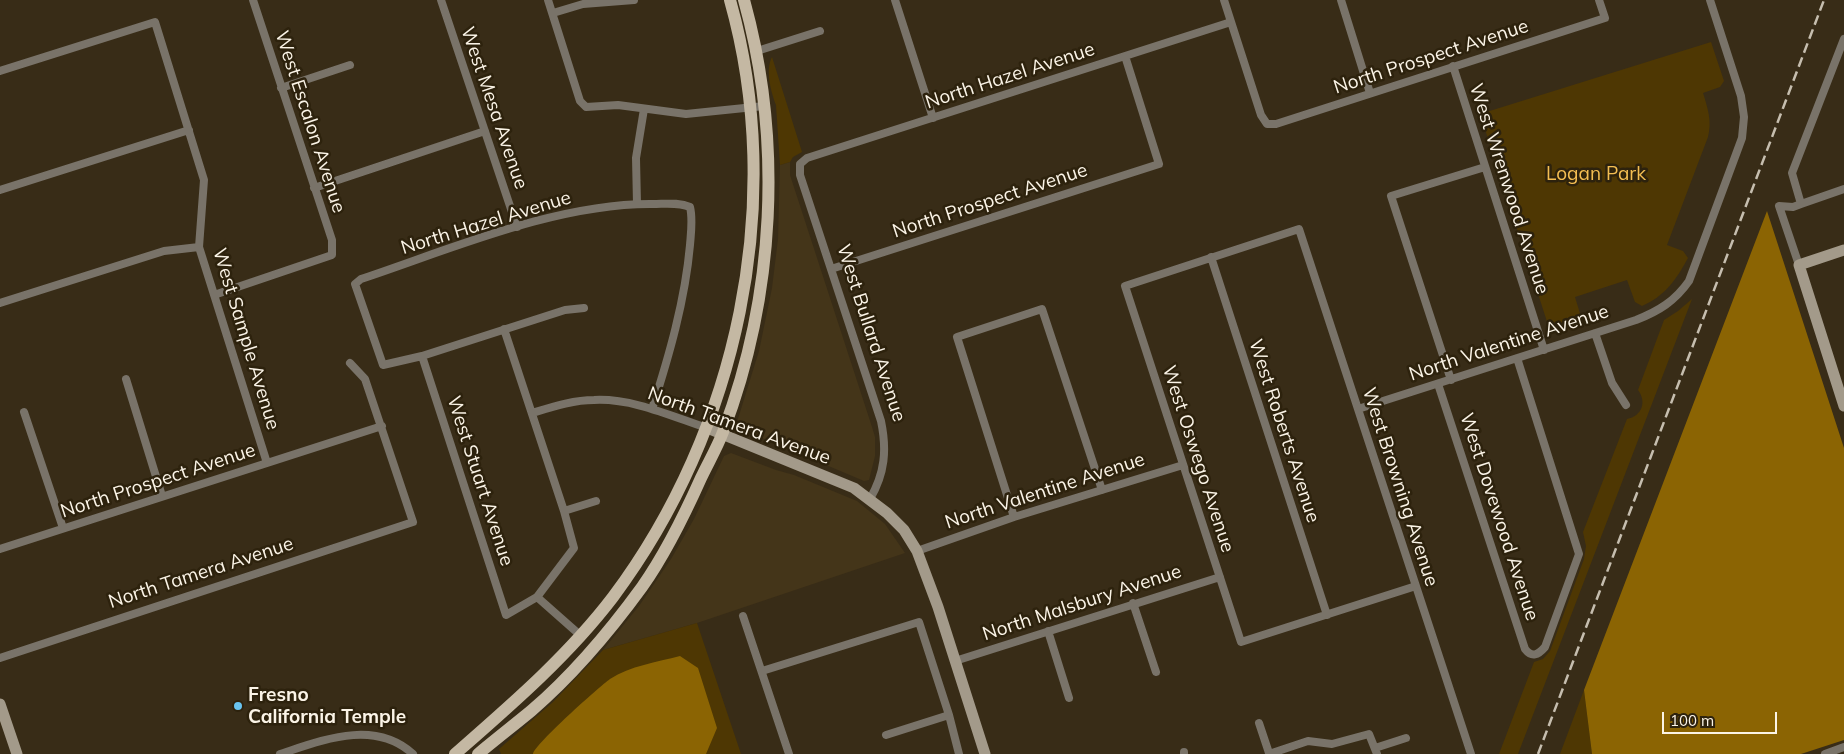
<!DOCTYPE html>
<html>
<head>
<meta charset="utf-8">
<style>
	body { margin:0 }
	#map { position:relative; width:1844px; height:754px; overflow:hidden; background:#382c17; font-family:Mulish,sans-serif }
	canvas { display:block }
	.scale { position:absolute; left:1662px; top:712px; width:115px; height:22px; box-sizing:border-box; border:2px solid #fbf4e7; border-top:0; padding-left:6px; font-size:15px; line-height:18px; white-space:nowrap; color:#fbf4e7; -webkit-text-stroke:4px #2d220d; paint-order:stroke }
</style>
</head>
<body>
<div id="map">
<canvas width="1844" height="754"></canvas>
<div class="scale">100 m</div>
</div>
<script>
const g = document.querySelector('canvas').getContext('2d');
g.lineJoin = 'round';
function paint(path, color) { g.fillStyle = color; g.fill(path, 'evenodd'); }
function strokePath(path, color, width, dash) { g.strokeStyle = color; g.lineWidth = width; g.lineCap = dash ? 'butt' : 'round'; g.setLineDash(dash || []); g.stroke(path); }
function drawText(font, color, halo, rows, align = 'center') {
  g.font = font + ' Mulish,sans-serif'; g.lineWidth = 5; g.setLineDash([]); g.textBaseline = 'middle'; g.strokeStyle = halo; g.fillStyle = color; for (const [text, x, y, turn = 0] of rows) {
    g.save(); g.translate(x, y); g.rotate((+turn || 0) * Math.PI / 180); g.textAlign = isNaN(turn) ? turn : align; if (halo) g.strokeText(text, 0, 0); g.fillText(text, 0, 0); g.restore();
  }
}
const built = new Path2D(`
	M790 162V175L872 427 875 437V456L869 480 864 481 741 429 737 422 759 351 772 288 778 239 780 165Z
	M731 453 776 470 794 475 857 501 885 524 905 553 697 623 603 650 639 606 671 559 694 519 724 456Z`);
const green = new Path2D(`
	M1711 42 1724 81 1720 87 1703 93C1708 109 1712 121 1708 137L1667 245 1683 251 1688 258C1676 280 1665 296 1642 306L1635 302 1627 280 1575 297 1582 320 1580 326 1551 334 1480 114Z
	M772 57 802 152 793 157 790 162 780 165 776 105C771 92 765 70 772 57Z
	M1692 299 1518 754H1499L1534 662 1543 659 1550 651 1584 559 1586 546 1583 532 1627 419C1642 416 1647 402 1638 390L1664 320 1678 311Z
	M697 623 741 754H501L499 749 553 702 603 650Z
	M1584 690 1592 754H1560Z`);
const water = new Path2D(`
	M1767 211 1844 448V740L1801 754H1592L1584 690Z
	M680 656 698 668 717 728 706 754H533C535 744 599 687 610 679 630 666 657 662 680 656Z`);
const street = new Path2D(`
	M441 0 517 227
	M548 0 580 101 586 107 618 105 686 114 764 106
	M895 0 933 118
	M1224 0 1261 115 1267 124H1276L1605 18 1599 0
	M1341 0 1370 93
	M553 13 583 4 634 0
	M1844 39 1792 173 1801 204 1844 189
	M757 51 820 31
	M1453 66 1544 350
	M0 71 155 22 204 180 199 247 267 463
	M281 88 350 65
	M314 188 485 131
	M0 190 189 130
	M637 204 636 158 644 109
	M1211 257 1327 615
	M1799 265 1779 206 1793 207 1801 204
	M831 269 1159 164 1125 56
	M214 295 332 255V240L253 0
	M0 303 164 251 199 247
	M584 308 565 310 422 356 383 365 355 284 361 279C451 249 557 203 653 204 665 204 679 202 690 207 693 219 691 232 690 245 685 301 669 356 652 409
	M1595 333 1612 383 1626 405
	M422 356 506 615 537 597 574 548 564 511 504 329
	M126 379 162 496
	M1451 380 1391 196 1485 167
	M1438 384 1525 649C1532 658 1538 655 1545 647L1579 554 1517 358
	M1358 409 1636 320C1659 311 1675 301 1689 281L1742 138 1744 117 1741 96 1710 0
	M24 412 63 528
	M532 413C552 407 573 400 594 400 632 398 671 416 707 428
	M870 499C885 473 887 450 881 421L800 175V164L807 158 1231 22
	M564 511 596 501
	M1014 517 957 337 1042 309 1102 490
	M0 549 382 426
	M917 551 1014 517 1183 465
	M1416 586 1241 642 1125 286 1299 229 1471 754
	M537 597 580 635
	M1133 603 1156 672
	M743 616 789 754
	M1048 631 1069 698
	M0 658 413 522 365 379 350 363
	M955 661 1220 577
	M762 671 919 622 949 715 959 754
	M1259 723 1269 753
	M886 735 949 715
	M1375 748 1406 738
	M1184 752V754
	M280 754C323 740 374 719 413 754
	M1269 754 1308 741 1332 744 1369 734 1377 754
	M1825 754 1844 747`);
const secondary = new Path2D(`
	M1844 250 1799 265 1844 406
	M707 428 854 488 887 513 904 530 917 551 938 607 985 754
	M0 704 17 754`);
const primary = new Path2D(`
	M455 754C511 705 568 656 613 597 738 430 787 202 730 0
	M478 754C496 739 514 725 531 711 573 675 610 631 642 587 666 553 684 516 701 478 708 463 717 448 723 432 775 295 783 141 744 0`);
const rail = new Path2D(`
	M1538 754 1824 0`);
const markers = [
	[238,706,5,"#69c4f0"]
];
const streetNames = [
	["North Prospect Avenue",1431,57,-18],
	["North Hazel Avenue",1010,76,-18],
	["West Mesa Avenue",494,108,71],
	["West Escalon Avenue",310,122,72],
	["West Wrenwood Avenue",1509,189,72],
	["North Prospect Avenue",990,201,-18],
	["North Hazel Avenue",486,223,-17],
	["West Bullard Avenue",871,333,72],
	["West Sample Avenue",246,339,73],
	["North Valentine Avenue",1509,343,-18],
	["North Tamera Avenue",739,426,20],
	["West Roberts Avenue",1284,431,72],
	["West Oswego Avenue",1198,459,72],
	["North Prospect Avenue",158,481,-18],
	["West Stuart Avenue",480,481,72],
	["West Browning Avenue",1400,487,72],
	["North Valentine Avenue",1045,491,-18],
	["West Dovewood Avenue",1499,517,72],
	["North Tamera Avenue",201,573,-18],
	["North Malsbury Avenue",1082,603,-18]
];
const parkNames = [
	["Logan Park",1596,174]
];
const poiNames = [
	["Fresno",248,695],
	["California Temple",248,717]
];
paint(built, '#443519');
paint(green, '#4e3703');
paint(water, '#8b6403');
strokePath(street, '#797369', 8);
strokePath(secondary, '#a39a8a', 11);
strokePath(primary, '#c4b8a3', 12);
strokePath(rail, '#c6beaf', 2.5, [10, 5]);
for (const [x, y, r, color] of markers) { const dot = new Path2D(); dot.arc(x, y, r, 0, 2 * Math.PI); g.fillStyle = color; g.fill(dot); strokePath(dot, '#2d220d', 2); }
drawText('19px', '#fbf4e7', '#2d220d', streetNames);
drawText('19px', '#f4be52', '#2d220d', parkNames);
drawText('bold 19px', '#fbf4e7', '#2d220d', poiNames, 'left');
</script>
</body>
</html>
